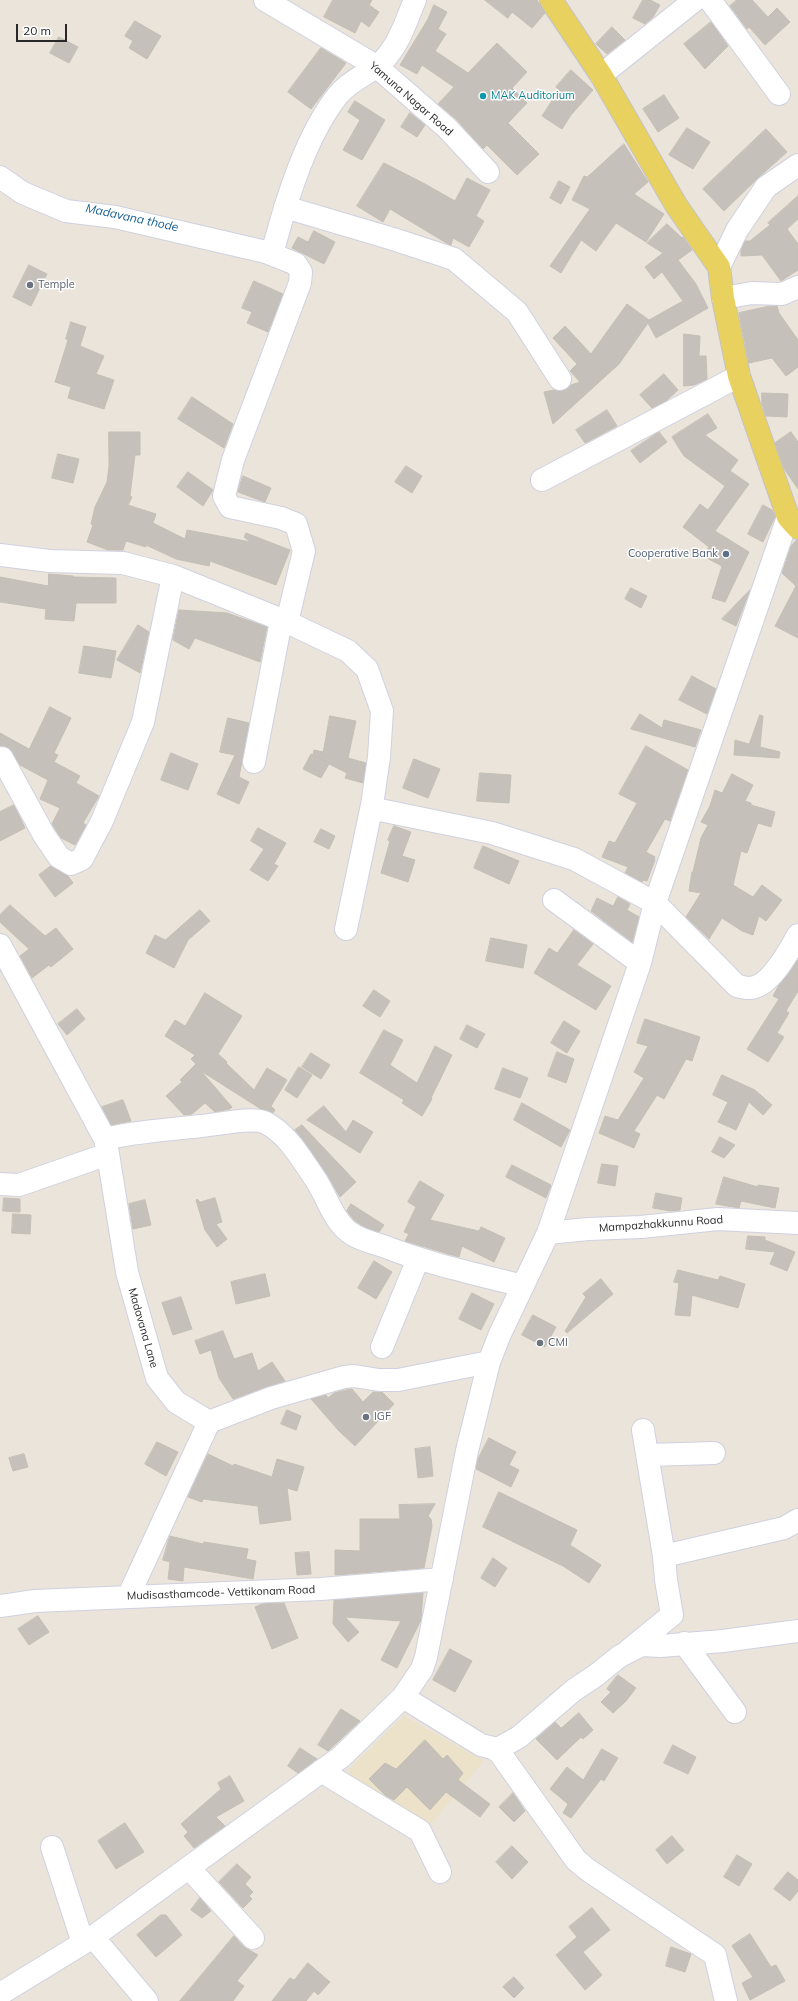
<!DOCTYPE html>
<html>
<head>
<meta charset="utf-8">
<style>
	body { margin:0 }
	#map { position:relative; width:798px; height:2001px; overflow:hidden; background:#eae4da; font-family:Mulish,sans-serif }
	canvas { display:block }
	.scale { position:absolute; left:16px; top:24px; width:51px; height:18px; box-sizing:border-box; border:2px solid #282828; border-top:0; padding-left:5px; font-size:12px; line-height:14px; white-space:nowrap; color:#282828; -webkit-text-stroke:3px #fff; paint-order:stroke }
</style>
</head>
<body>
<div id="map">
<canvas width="798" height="2001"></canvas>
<div class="scale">20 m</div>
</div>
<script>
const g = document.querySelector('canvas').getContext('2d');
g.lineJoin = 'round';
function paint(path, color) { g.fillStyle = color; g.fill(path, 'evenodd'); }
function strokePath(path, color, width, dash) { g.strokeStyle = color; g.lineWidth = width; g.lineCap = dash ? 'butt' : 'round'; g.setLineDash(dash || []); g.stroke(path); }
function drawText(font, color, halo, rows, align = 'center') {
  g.font = font + ' Mulish,sans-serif'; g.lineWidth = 3; g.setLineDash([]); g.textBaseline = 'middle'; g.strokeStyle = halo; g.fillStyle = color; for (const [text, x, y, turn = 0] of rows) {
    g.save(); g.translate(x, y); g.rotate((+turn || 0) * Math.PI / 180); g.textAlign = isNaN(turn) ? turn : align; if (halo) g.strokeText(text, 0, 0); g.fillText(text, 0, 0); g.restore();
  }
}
const education = new Path2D(`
	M404 1716 484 1761 432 1823 412 1837 347 1777 351 1767Z`);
const building = new Path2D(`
	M333 0H372L369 5 379 12 369 27 361 21 355 33 324 17Z
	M485 0H537L545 13 532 28 512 12 508 18Z
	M643 0H650L660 5 653 17 645 24 633 18Z
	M737 0H752L768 17 777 8 790 22 765 45 749 27 747 29 730 6Z
	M434 5 447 12 438 29 446 34 435 51 468 73 497 43 527 72 512 88 527 103 508 123 539 154 517 175 487 145 483 149 456 119 438 104 454 87 422 65 417 74 400 65 428 19Z
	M135 21 161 36 147 59 129 48 133 41 125 36Z
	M711 22 728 46 705 69 684 44Z
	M612 27 625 40 607 54 596 44Z
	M59 37 78 47 69 63 50 53Z
	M321 48 346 63 311 109 288 92Z
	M571 70 593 90 571 115 562 129 542 116 559 90 556 87Z
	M664 95 679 118 658 132 643 109Z
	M355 101 385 120 362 160 343 150 360 120 348 112Z
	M410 113 425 125 417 137 401 127Z
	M687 128 710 142 693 169 669 155Z
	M766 129 787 152 759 177 724 211 703 189Z
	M624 144 648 182 634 194 664 214 646 242 616 223 596 251 581 240 561 273 550 266 590 209 572 200 584 176 587 177Z
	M384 163 425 184 455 201 467 178 490 190 476 216 484 221 469 247 453 238 451 245 448 244 390 209 383 222 357 206Z
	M559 181 570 187 561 204 550 198Z
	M798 196V219L787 229 798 244V270L781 281 762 255 741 256V250L745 241H750L770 225 768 223Z
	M667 224 682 238 683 237 692 250 678 260 696 284 708 308 656 338 648 323 619 364 553 424 544 392 554 390 561 391 567 389 571 385 580 382 570 371 577 364 553 338 565 326 591 354 627 304 649 320 683 301 662 272 654 279 645 267 663 253 647 243Z
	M314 231 335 242 324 264 292 248 298 237 308 242Z
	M29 265 47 274 31 306 13 297Z
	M254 281 283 294 268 332 247 323 252 312 242 308Z
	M770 306H777L779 313 798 340V367L786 376 772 358 749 363 739 313Z
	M71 322 86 327 80 346 104 356 96 374 114 380 104 409 68 398 71 387 55 382 68 340 66 339Z
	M684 334 700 336 699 356H706L707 379 694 385 684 386Z
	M664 374 678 390 666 401 652 408 640 395Z
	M762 393 788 394 787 417 766 416 762 403Z
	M192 397 233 424 224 448 178 419Z
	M607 410 617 426 585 443 576 430Z
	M708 414 717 428 705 435 738 460 730 471 749 484 715 531 749 552 725 602 712 598 722 566 703 556 709 547 683 527 700 504 708 510 725 486 684 456 672 437Z
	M109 432H140V455H135L130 496 132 497 128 505 156 514 153 523 185 539 187 530 251 542 244 537 246 533 290 550 276 585 210 561 209 566 176 559 146 545V547L126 541 123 550H108L87 542 93 525 91 524 95 507 107 482 109 466Z
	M659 432 667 442 640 463 631 451Z
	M791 432 798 442V489L785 470 775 443Z
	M58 454 79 459 73 483 52 478Z
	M406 466 422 476 412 493 395 482Z
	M188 472 213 490 203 506 177 487Z
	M243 476 271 488 265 502 238 492Z
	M763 505 772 510 775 517 763 542 748 534Z
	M797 540H798V638L775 626 796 586 782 573 791 546Z
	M49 574 73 576V577L116 578V603H76L74 621 45 619 46 609 0 602V577L48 586Z
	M631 588 647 596 641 608 625 599Z
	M750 590 736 626 722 619Z
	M179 610 227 613 267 627 260 662 195 638 189 649 173 640Z
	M138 625 149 632 140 673 117 660Z
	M84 646 116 651 111 678 79 673Z
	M692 676 716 689 707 714 679 700Z
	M50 707 71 718 54 753 58 755 54 762 80 776 76 783 99 796 83 823 86 825 75 845 61 838 52 824 60 808 40 799 48 780 20 765 9 748 0 746V733L29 749Z
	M640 714 662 728 664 720 701 730 695 747 631 729Z
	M760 715 763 716 760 747 780 752 779 758 734 755 735 740 749 744Z
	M330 716 356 721 348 758 366 763 363 783 345 778 347 773 329 764 321 778 303 769 311 754 327 762 313 755 314 750 323 752Z
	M228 718 249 723 239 777 249 782 239 804 217 794 235 755 220 752Z
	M646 746 688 770 670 821 665 819 646 852 655 857 654 859 655 860 647 881 643 880 642 882 625 873 628 867 602 857 609 841 615 843 637 803 619 794Z
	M171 753 198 764 188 790 161 780Z
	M414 759 440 769 428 798 403 788Z
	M480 773 511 775 509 803 477 801Z
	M732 774 753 785 745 801 751 803V805L775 812 771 827 758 823 747 853 741 851 733 885 753 897 762 885 782 900 766 921 759 916 753 935 742 931 722 918 709 939 686 917 701 893 689 891 692 872H693L701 838 708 825 701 822 710 806 715 790 722 793Z
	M14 805 25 828 0 841V812Z
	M394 826 411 832 402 856 415 860 408 882 381 873 390 841 388 840Z
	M258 828 286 843 274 864 278 866 268 881 250 870 264 849 251 841Z
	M321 829 335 836 329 849 314 842Z
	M483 846 519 861 509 884 474 868Z
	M51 866 68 876 73 883 55 897 39 875Z
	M618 897 630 904 627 910 639 917 632 942 591 911 597 898 613 906Z
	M10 905 45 936 56 928 73 949 51 967 49 965 32 978 20 956 29 949 0 922V915Z
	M200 910 210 921 188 940 174 968 146 953 155 935 165 940Z
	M574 930 593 944 577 965 611 986 596 1010 534 973 549 948 557 953Z
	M491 938 527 945 523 968 486 961Z
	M798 960V991L786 1011 789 1013 777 1033 784 1037 768 1062 747 1049 779 999 773 996 779 985Z
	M374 990 390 1001 380 1017 363 1006Z
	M205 993 242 1016 218 1054 227 1062 226 1063 254 1090 267 1068 287 1080 271 1106 275 1110 273 1113 261 1109 201 1071 232 1107 230 1109 215 1112 205 1103 192 1114 184 1115 166 1096 182 1082 180 1080 196 1064 191 1059 195 1055 165 1036 175 1020 185 1026Z
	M77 1009 85 1019 67 1035 58 1024Z
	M645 1019 700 1037 692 1061 686 1059 664 1099 657 1095 634 1131 640 1134 634 1148 599 1133 605 1116 618 1120 644 1078 634 1072 648 1046 637 1043Z
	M564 1021 580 1031 567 1053 551 1043Z
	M467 1025 485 1034 477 1048 460 1039Z
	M384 1030 403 1040 390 1065 417 1083 435 1046 452 1055 431 1098 432 1099 422 1116 402 1103 404 1100 360 1073Z
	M557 1052 574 1059 566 1083 548 1076Z
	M311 1053 330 1065 321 1079 302 1067Z
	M299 1067 312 1075 297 1098 285 1090Z
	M503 1068 528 1078 520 1098 495 1089Z
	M722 1075 755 1090 772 1105 763 1115 749 1102 736 1130 718 1122 728 1102 713 1095Z
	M123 1100 131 1121 111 1125 102 1107Z
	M522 1103 570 1130 561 1147 514 1120Z
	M324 1106 346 1132 353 1120 373 1132 360 1153 307 1120Z
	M302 1125 356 1182 340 1197 326 1173 295 1130Z
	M720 1137 735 1145 724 1158 712 1152Z
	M602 1164 618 1166 615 1186 598 1183Z
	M512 1165 551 1185 546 1198 506 1177Z
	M724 1177 758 1187V1185L779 1188 775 1208 741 1201 739 1208 716 1204Z
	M420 1181 444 1195 430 1220 479 1231 481 1227 505 1238 494 1262 462 1246 459 1257 405 1241 409 1234 404 1232 416 1207 408 1202Z
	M656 1193 682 1198 680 1210 671 1211 653 1208Z
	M4 1198 20 1199V1212L3 1211Z
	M215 1198 222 1222 216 1224 227 1239 217 1247 205 1230 196 1200 197 1199 200 1202Z
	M145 1200 151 1225 133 1229 129 1204Z
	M351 1204 384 1225 379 1232 364 1227 354 1220 347 1211Z
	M13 1214 31 1215 30 1234 12 1233Z
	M748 1236 765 1237V1240L795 1252 787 1271 770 1264 775 1252 746 1249Z
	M374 1261 392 1272 376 1299 358 1288Z
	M678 1270 718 1280 720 1276 745 1284 738 1308 692 1295 690 1316 675 1315 679 1283 674 1282Z
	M265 1274 270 1296 236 1304 231 1282Z
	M601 1279 613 1294 567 1333 565 1331 586 1297 583 1294Z
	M472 1293 494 1304 481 1330 459 1319Z
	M181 1297 192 1329 173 1335 162 1303Z
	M533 1315 556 1327 545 1347 522 1335Z
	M223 1331 234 1359 252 1353 258 1371 272 1362 285 1381 233 1399 219 1378 211 1350 200 1354 195 1341Z
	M352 1389 363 1402 373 1392H382L394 1404 355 1446 339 1431 311 1399 326 1395 328 1398 334 1393Z
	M287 1410 301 1416 296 1430 281 1424Z
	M489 1438 516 1452 509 1465 519 1470 511 1487 476 1469 478 1459Z
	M157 1442 178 1452 166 1476 145 1464Z
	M430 1447 433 1476 418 1478 415 1449Z
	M24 1454 28 1467 13 1471 9 1458Z
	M208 1454 233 1466 234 1464 272 1477 277 1459 304 1467 297 1491 287 1488 291 1520 260 1524 258 1506 203 1499 202 1502 188 1497Z
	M499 1492 577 1530 570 1545 601 1565 589 1583 563 1566 483 1527Z
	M435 1504 428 1516 431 1519 432 1526 424 1568 335 1575V1550L360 1551V1519H400L399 1505Z
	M170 1536 203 1544 204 1542 248 1549 246 1559 256 1561 253 1579 184 1567 183 1581 168 1579 170 1562 163 1560Z
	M309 1552 311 1574 297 1575 295 1553Z
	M493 1558 507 1568 495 1587 481 1578Z
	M423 1593 421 1620 397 1668 381 1660 401 1621 345 1617 359 1632 348 1642 333 1624 334 1600Z
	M284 1603 298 1638 272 1649 255 1607 262 1604Z
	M38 1616 49 1632 29 1645 18 1629Z
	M450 1649 472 1661 455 1692 433 1680Z
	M618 1675 636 1688 626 1701 613 1713 601 1702 611 1692 607 1689Z
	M341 1709 360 1721 328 1751 318 1745Z
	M579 1713 593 1730 583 1739 581 1737 557 1760 536 1739 555 1722 561 1728Z
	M425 1740 443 1759 447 1755 463 1773 458 1780 490 1804 480 1817 446 1792 430 1810 407 1787 394 1800 386 1796 369 1779 385 1763 396 1769Z
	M673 1745 696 1757 688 1774 664 1763Z
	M300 1748 317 1759 298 1773 288 1766Z
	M602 1749 618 1758 604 1781 601 1779 571 1818 563 1813 568 1804 550 1789 567 1767 583 1780Z
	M230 1776 244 1801 216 1817 225 1826 194 1848 184 1836 188 1832 181 1824 221 1789 218 1783Z
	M513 1793 525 1811 514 1822 499 1807Z
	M125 1823 144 1852 116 1869 98 1841Z
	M672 1836 684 1850 667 1864 656 1850Z
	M512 1846 528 1862 512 1879 496 1862Z
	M737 1855 752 1864 739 1886 724 1877Z
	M237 1864 251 1877 245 1884 253 1892 249 1896 252 1899 243 1908 219 1882Z
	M788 1872 798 1880V1891L790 1901 774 1889Z
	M200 1898 211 1911 202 1918 191 1910Z
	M592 1908 610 1930 583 1952 602 1975 585 1990 556 1955 577 1937 569 1927Z
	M161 1915H166L182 1935 156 1957 137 1935Z
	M750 1934 771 1967 776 1965 785 1981 750 2000 742 1983 753 1977 732 1946Z
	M234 1936 244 1947 258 1955 237 1981 244 1986 233 2001H180Z
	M671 1947 691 1954 685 1972 666 1966Z
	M308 1963 330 1982 318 1995 314 1991 306 2001H272L290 1978 294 1980Z
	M514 1977 524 1988 514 1998 503 1987Z`);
const minor = new Path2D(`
	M265 0 376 66 447 128 488 172
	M710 0 779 94
	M601 75 695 0
	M0 177 23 193 66 211 115 217 266 252 271 249 275 243C288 195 307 134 338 95 350 80 369 74 382 62 399 45 406 21 415 0
	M285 207 393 239 454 259 517 312 560 379
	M266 252 296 264 301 272 300 283 233 460 224 496 230 507 281 518 296 524 304 551 287 622
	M719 267 737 230 766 187 798 165
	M723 298 752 293 782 294 798 287
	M542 480 739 376
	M0 555 50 561 123 563 173 576 287 622 348 651 367 669 382 711 379 757 372 805 375 809 492 833 574 859 655 903 737 986C741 987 746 988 750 988 770 987 789 951 798 935
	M2 758 44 835 59 857 71 864 82 859 102 821 143 722 173 576
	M254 762 281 621
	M554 900 640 963
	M346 929 372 805
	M0 945 105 1139
	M108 1154 105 1139C137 1131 168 1130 201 1126 216 1125 253 1116 266 1123 288 1134 302 1160 316 1180 327 1197 334 1223 352 1234 361 1240 373 1243 383 1246 429 1264 476 1274 523 1286
	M0 1184 19 1185 108 1154 127 1272 157 1378 176 1402 209 1422 271 1398 344 1377 354 1376 379 1380H398L489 1362
	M548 1233 588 1229 641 1227 718 1219 798 1223
	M382 1347 418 1259
	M643 1430 664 1556
	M648 1455 714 1453
	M128 1597 209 1422
	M0 1606 35 1601 321 1589 442 1579
	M684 1643 735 1712
	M629 1650 672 1615 666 1580 664 1556 784 1528 798 1520
	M403 1697 481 1745 497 1749 576 1860 588 1870 715 1955 726 2001
	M496 1750 519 1737 574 1690 595 1676 620 1656 642 1645 660 1646 723 1641 798 1631
	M321 1771 420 1831 440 1872
	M52 1847 83 1943
	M189 1868 253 1938
	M93 1937 147 2001
	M0 1994 93 1937 341 1757 403 1697 422 1669 426 1657 467 1451 489 1362 500 1334 548 1233 640 963 655 903 788 517`);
const major = new Path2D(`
	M551 0 601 75 676 205 719 267 723 298 739 376 788 517 798 528`);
const markers = [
	[483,96,4,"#0f9aa8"],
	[30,285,4,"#6b7280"],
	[726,554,4,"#5c6f8a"],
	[540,1343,4,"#6b7280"],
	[366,1417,4,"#6b7280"]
];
const cultureNames = [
	["MAK Auditorium",491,96]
];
const streetNames = [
	["Yamuna Nagar Road",411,99,41],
	["Mampazhakkunnu Road",661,1224,-4],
	["Madavana Lane",143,1328,74],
	["Mudisasthamcode- Vettikonam Road",221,1593,-2]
];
const worshipNames = [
	["Temple",38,285],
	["CMI",548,1343],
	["IGF",374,1417]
];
const serviceNames = [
	["Cooperative Bank",718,554]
];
const waterNames = [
	["Madavana thode",132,218,12]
];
paint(education, '#ebe2c9');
paint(building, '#c5c0b9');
strokePath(building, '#c4bfb4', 1);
strokePath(minor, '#cfd1e0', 24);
strokePath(major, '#c3c3c3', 24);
strokePath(minor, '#fff', 22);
strokePath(major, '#e9d15f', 22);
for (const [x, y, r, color] of markers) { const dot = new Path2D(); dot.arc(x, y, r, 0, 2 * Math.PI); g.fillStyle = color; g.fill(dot); strokePath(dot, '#fff', 1.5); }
drawText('11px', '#0d838f', '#fff', cultureNames, 'left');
drawText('11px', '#282828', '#fff', streetNames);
drawText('11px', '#5b616d', '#fff', worshipNames, 'left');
drawText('11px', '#4e5e75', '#fff', serviceNames, 'right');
drawText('italic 12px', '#145e90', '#fff', waterNames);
</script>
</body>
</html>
